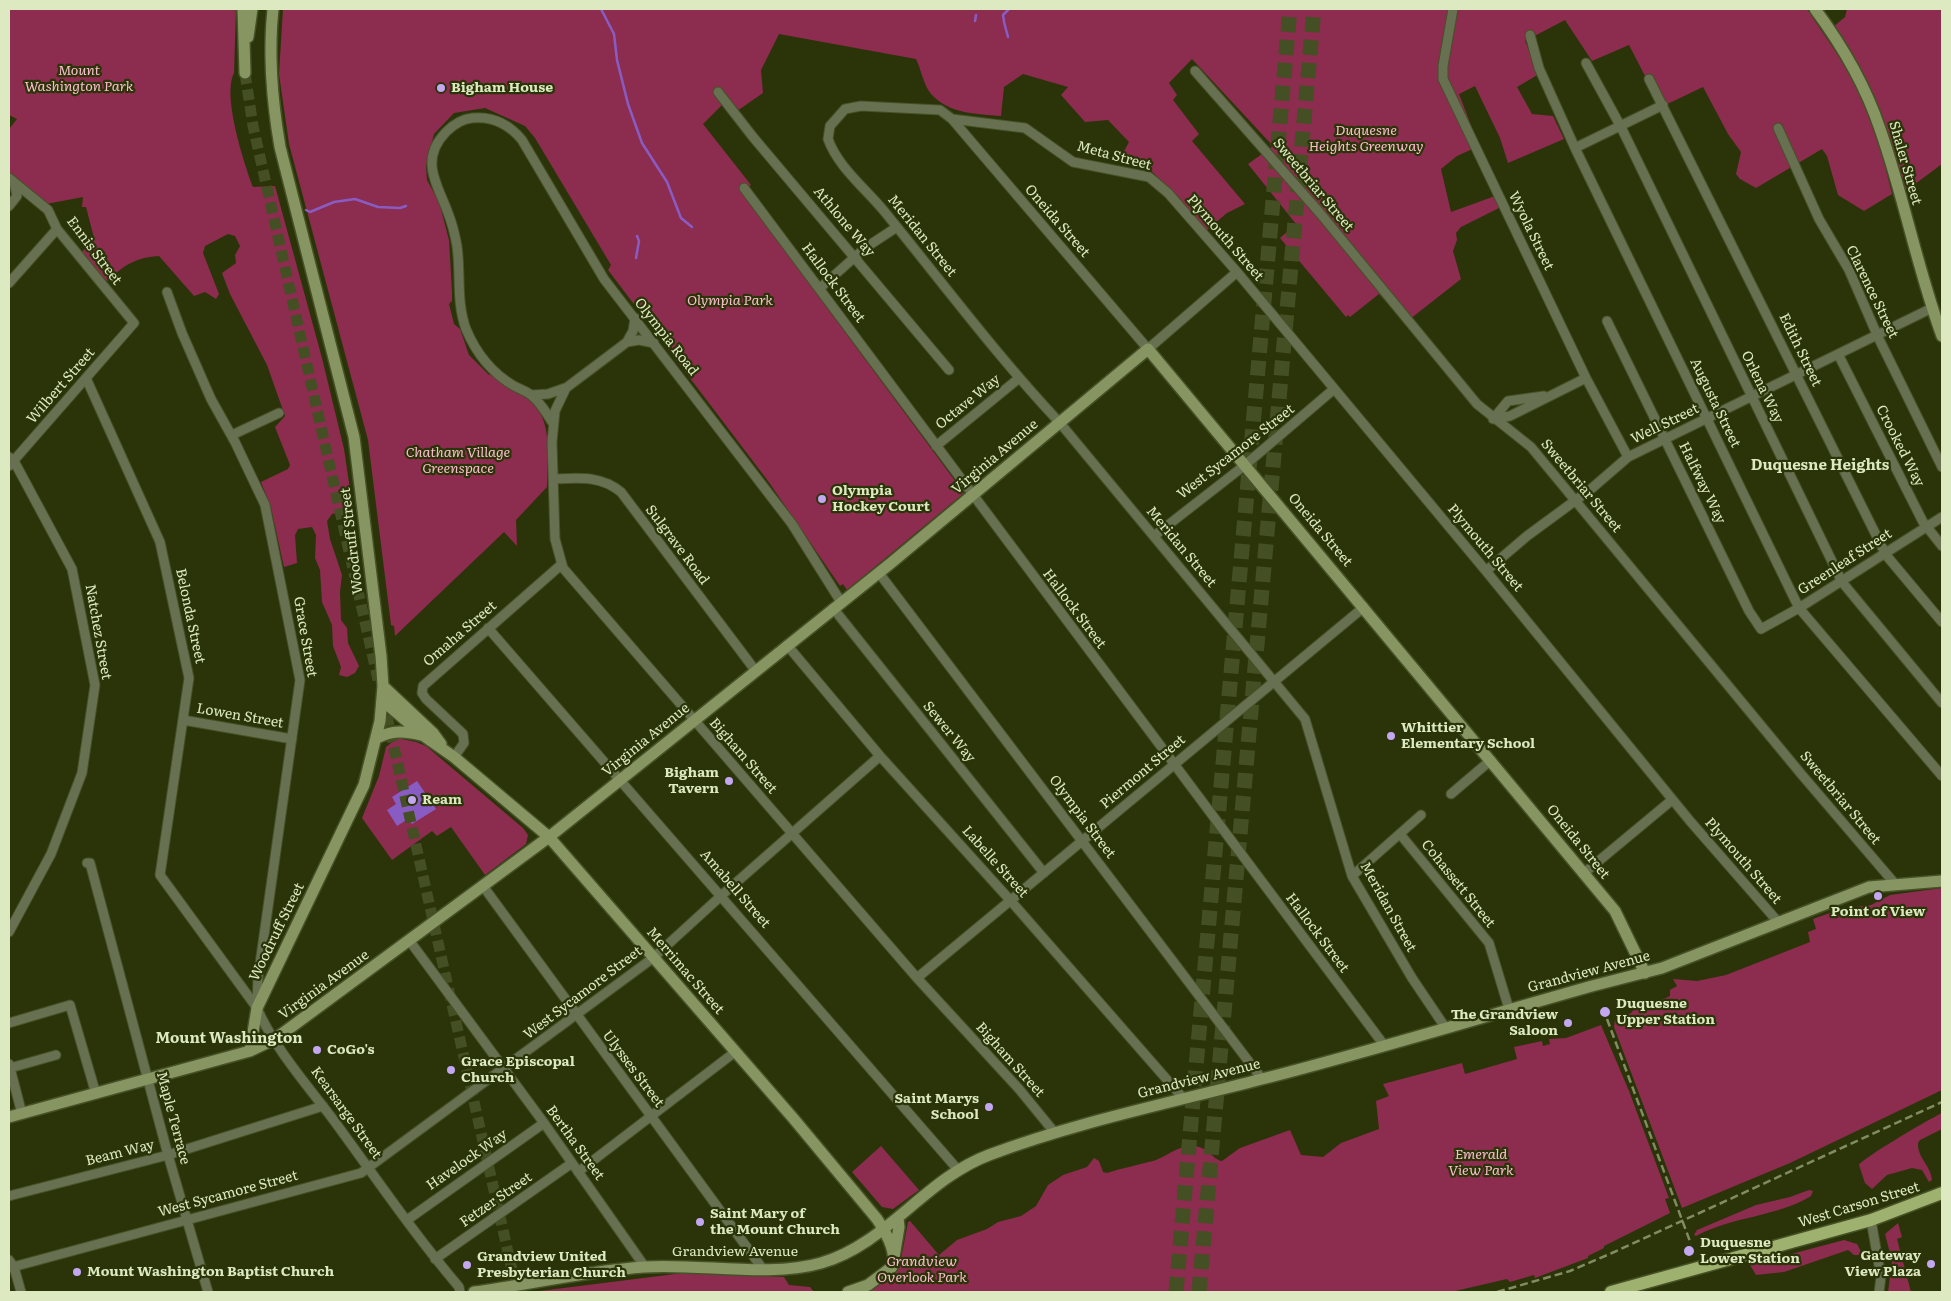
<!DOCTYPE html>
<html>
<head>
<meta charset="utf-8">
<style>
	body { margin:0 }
	#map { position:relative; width:1951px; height:1301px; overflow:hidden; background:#2a3408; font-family:Literata,serif }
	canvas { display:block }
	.frame { position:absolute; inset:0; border:10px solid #dce9c1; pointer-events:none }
</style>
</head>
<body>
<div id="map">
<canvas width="1951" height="1301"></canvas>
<div class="frame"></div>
</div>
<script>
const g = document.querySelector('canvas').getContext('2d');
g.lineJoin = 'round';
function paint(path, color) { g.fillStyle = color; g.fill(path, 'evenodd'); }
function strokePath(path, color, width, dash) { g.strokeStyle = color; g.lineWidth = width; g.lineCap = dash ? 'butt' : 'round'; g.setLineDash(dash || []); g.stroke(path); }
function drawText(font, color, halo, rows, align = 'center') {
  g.font = font + ' Literata,serif'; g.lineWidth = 4.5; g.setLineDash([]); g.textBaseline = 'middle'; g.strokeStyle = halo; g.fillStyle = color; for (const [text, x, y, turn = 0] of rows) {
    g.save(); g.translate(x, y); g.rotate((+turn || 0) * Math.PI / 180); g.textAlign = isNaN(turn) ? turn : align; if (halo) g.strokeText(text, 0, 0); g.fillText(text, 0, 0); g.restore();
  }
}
const green = new Path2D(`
	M9 9H236L234 73C222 96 244 163 253 187L275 186 322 358 344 449 352 503 351 510 332 514 327 521 330 539 342 575 340 592 341 620 347 628 348 643 359 666 355 673 347 677 339 675 341 667 333 646 332 625 322 602 320 570 315 558 316 535 312 527 298 529 295 535 297 563 284 567 271 508 261 482 288 469 290 465 275 427 285 416 267 365 230 294 222 273 236 263 235 255 240 246 235 236 228 234 205 246 203 253 219 294 216 299 205 292 194 296 159 256C137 257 123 265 108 281L97 275 81 253 94 238 86 207H82L83 197 46 204 9 172V129L17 119 9 115Z
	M283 9H1807C1828 41 1851 72 1867 107 1879 135 1885 167 1892 194L1864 211 1838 195 1827 156 1822 149 1756 188 1740 179 1736 174 1741 152 1728 134 1703 87 1661 107 1629 45 1592 61 1565 20 1525 41 1539 74 1517 87 1532 114 1553 116 1564 139 1508 163 1500 138 1475 86 1459 94 1479 146 1457 156 1441 169 1451 212 1495 196 1501 207 1461 227 1456 233 1457 240 1453 251 1461 279 1405 323 1379 294 1350 317 1348 315 1346 317 1280 238 1296 224 1248 164 1273 146 1192 59 1169 83 1177 95 1173 100 1199 134 1192 141 1245 204 1227 213 1207 230 1145 164 1134 166 1123 153 1129 142 1108 120 1085 122 1061 95 1068 87 1023 74 1004 87 1001 116C977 114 950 114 932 95 924 87 921 69 916 59L779 34 761 70 763 93 737 111 728 99 703 124 751 185 742 193 964 493 847 590 843 584 840 586 768 481 608 270 611 265 535 138 525 126 485 108 454 113 434 134 426 166 427 180 439 202 449 240 452 291V301L449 304 454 324 460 329 469 355 489 375 491 374C503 383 517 391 529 400 554 418 547 460 547 487L516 520 517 546 504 532 395 636 394 626 391 625 368 440 289 144 279 74Z
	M1847 9H1942V164L1907 190 1904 189 1887 132 1864 77 1832 28 1845 17Z
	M397 738 416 742 426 746 523 828 528 835 526 844 485 875 451 827 437 836 432 831 392 860 362 818 379 776 386 747Z
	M1942 888V1090L1790 1163 1682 1208 1614 1027 1615 1020 1631 1013 1637 1006 1645 1002 1651 1005 1670 996V990L1677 986 1673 979 1697 981 1726 975 1810 942 1808 932 1816 929 1813 919 1841 909 1871 905 1890 895Z
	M1601 1025 1629 1091 1669 1198 1665 1199 1670 1213 1604 1246V1248L1588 1256V1258L1535 1278 1534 1275 1510 1282 1507 1279 1451 1292H866L894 1276 900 1264 908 1222 910 1221 939 1255 957 1240 987 1229 998 1222 1021 1216 1036 1206 1048 1185 1063 1175 1087 1167 1094 1158 1099 1161 1103 1172 1107 1173C1122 1168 1138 1165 1153 1161 1167 1157 1181 1143 1196 1146 1209 1149 1215 1161 1222 1161L1240 1148 1290 1130 1301 1155 1323 1157 1341 1143 1379 1129 1376 1101 1389 1096 1383 1084 1462 1063 1465 1074 1517 1059 1514 1047 1542 1041 1543 1046 1550 1044 1549 1039 1566 1038Z
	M1942 1113V1129L1920 1140 1918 1143C1917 1157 1931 1166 1932 1180L1929 1182 1922 1170 1912 1168 1887 1175 1872 1189 1865 1183 1859 1165C1863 1158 1931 1118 1942 1113Z
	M881 1146 919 1190 893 1209 882 1207 852 1172Z
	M1809 1190 1813 1191 1811 1196C1777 1217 1733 1216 1696 1236L1694 1235 1697 1230 1756 1205 1790 1197Z
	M1898 1223 1902 1237 1897 1239 1911 1292H1888L1892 1261 1885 1234Z
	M1844 1240 1857 1244 1863 1255H1854L1848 1250 1784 1272 1756 1275 1750 1265Z
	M683 1273 784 1277 789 1285 810 1287 814 1292H532Z`);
const water = new Path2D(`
	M417 781 436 809 412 824 408 819 397 826 387 810 396 804 392 797Z`);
const stream = new Path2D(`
	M601 9 614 34 617 60 628 104 642 143 667 182 681 218 692 227
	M975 21 976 15
	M1004 21 1003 15 1009 9
	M1004 22 1008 37
	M306 210 310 212 334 202 355 199 378 207 400 208 406 206
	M636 258 639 241 637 236`);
const secondaryTunnel = new Path2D(`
	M245 73 253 126 379 684
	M383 699 517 1292`);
const highwayTunnel = new Path2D(`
	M1176 1292 1290 9
	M1199 1292 1314 9`);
const street = new Path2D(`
	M1453 9 1443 66V79L1586 378 1628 457
	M1530 35 1539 68 1575 148 1799 608 1942 776
	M1586 63 1621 127 1842 582 1942 703
	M1195 71 1319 212 1477 404 1531 447 1802 775 1896 885
	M1649 79 1886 555 1942 622
	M718 92 753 137 949 370
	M952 119 1148 349 1237 272
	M1778 128 1819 219 1849 270 1878 337 1942 467
	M1575 148 1663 105
	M9 178 48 210 57 229 134 323 9 466
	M744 188 1384 1045
	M9 206 17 196 14 182
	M9 283 57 229
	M820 288 865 248 897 227
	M167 292 182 333 211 399 235 442 265 505 300 680 258 978 257 1005
	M635 318 633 331 627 342 566 388 555 411 552 442 555 539 563 568 917 978 1019 1089 1055 1133
	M1607 321 1749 611 1761 629 1799 608 1942 517
	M627 342 639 340 654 343
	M1838 354 1923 522 1942 546
	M86 378 160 542 189 678 160 875 257 1008C273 1046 307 1085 332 1118 374 1175 413 1233 459 1287L460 1292
	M531 395 548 394 565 388
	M1493 419 1510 416 1586 378
	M1493 419 1508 401 1544 396
	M552 422C546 412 540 402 531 395 526 391 520 389 514 386 492 373 476 353 466 329 456 302 461 274 457 246 455 235 452 223 448 213 437 183 419 160 446 132 453 125 462 119 472 118 493 116 509 124 522 140L604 279 792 524 841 602
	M232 435 279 413
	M936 446 1018 379
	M9 457 14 461 72 569 95 685 82 773 51 854 9 932
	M553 479C578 478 600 475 621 492L755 670
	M1154 536 1245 465 1334 389
	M1486 571 1527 536 1591 489 1628 457 1932 308
	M879 573 1262 1079
	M833 608 1044 873
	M488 628 959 1171
	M787 645 880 756 1010 900 1183 1098
	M183 720 292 739
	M454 757 464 743 463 734 459 730 426 699 422 693 423 686 562 564
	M1451 794 1491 760
	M1400 834 1489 943 1509 1009
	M87 863H90L168 1155 208 1292
	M1583 874 1672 800
	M1352 876 1421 815
	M483 886 762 1268
	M409 940 544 1123 645 1267
	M917 978 1364 607
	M9 1023 70 1005 96 1094
	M1445 1027 1412 978 1352 876 1305 719 1060 423C997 356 942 282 884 211 865 188 838 167 828 139L830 126 845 109 861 106 940 110 952 119 1025 128 1073 162 1149 177 1168 193 1237 272 1486 571 1690 821 1779 923
	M9 1064 22 1114
	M10 1068 56 1055
	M578 1172 735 1052
	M9 1196 168 1155 323 1106
	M407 1220 544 1123
	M1871 1220 1881 1277 1879 1292
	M435 1259 572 1163
	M9 1260 14 1267 21 1292
	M9 1268 361 1173 653 958 722 895 880 756`);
const secondary = new Path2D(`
	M243 9 245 73
	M1815 9C1841 44 1866 87 1880 129 1904 197 1917 268 1942 336
	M248 37 252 9
	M383 686 433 733 441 744
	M382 700 424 736 454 757 549 837 793 1118 877 1219C885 1231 898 1252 892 1267L868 1285 848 1292
	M377 738C392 730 405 731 421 735
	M250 1051 257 1008 364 785 380 721 383 686 381 656 354 437 280 147C272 101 268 56 273 9
	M9 1117 250 1051 275 1039 549 837 891 563 1148 349 1615 911 1645 973
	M894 1257 899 1227 898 1218
	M474 1292C531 1284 587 1271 644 1267 699 1263 769 1278 821 1263 887 1244 925 1179 989 1155 1077 1122 1170 1103 1262 1079 1372 1051 1482 1017 1592 986L1662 968 1869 887 1942 881`);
const primary = new Path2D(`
	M1611 1292 1871 1220 1942 1193`);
const rail = new Path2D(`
	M1607 1019 1691 1244
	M1497 1292 1570 1271 1612 1253 1942 1102`);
const markers = [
	[441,88,5,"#c4a7f1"],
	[822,499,5,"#c4a7f1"],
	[1391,736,5,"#c4a7f1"],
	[729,781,5,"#c4a7f1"],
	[412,800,5,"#c4a7f1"],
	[1878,896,5,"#c4a7f1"],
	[1605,1012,6,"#c4a7f1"],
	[1568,1023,5,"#c4a7f1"],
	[317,1050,5,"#c4a7f1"],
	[451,1070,5,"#c4a7f1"],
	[989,1107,5,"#c4a7f1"],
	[700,1222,5,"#c4a7f1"],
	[1689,1251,6,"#c4a7f1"],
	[1931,1264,5,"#c4a7f1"],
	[467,1265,5,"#c4a7f1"],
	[77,1272,5,"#c4a7f1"]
];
const parkNames = [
	["Mount",79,71],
	["Washington Park",79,87],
	["Duquesne",1366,131],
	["Heights Greenway",1366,147],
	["Olympia Park",730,301],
	["Chatham Village",458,453],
	["Greenspace",458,469],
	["Emerald",1481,1155],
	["View Park",1481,1171],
	["Grandview",922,1262],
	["Overlook Park",922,1278]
];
const poiNames = [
	["Bigham House",451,88],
	["Olympia",832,491],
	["Hockey Court",832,507],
	["Whittier",1401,728],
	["Elementary School",1401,744],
	["Bigham",719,773,"right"],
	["Tavern",719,789,"right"],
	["Ream",422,800],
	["Point of View",1878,912,"center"],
	["Duquesne",1616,1004],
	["Upper Station",1616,1020],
	["The Grandview",1558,1015,"right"],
	["Saloon",1558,1031,"right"],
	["CoGo's",327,1050],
	["Grace Episcopal",461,1062],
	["Church",461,1078],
	["Saint Marys",979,1099,"right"],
	["School",979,1115,"right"],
	["Saint Mary of",710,1214],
	["the Mount Church",710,1230],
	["Duquesne",1700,1243],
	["Lower Station",1700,1259],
	["Gateway",1921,1256,"right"],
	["View Plaza",1921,1272,"right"],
	["Grandview United",477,1257],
	["Presbyterian Church",477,1273],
	["Mount Washington Baptist Church",87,1272]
];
const streetNames = [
	["Meta Street",1114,156,15],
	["Shaler Street",1905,163,74],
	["Sweetbriar Street",1313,185,50],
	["Oneida Street",1057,221,49],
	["Athlone Way",844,222,50],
	["Wyola Street",1531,231,64],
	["Meridan Street",922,236,51],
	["Plymouth Street",1225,238,49],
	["Ennis Street",94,251,53],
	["Hallock Street",833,283,53],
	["Clarence Street",1872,292,64],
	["Olympia Road",666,337,52],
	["Edith Street",1800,350,64],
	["Wilbert Street",61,386,-49],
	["Orlena Way",1762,387,64],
	["Octave Way",968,402,-39],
	["Augusta Street",1715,403,64],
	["Well Street",1665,424,-26],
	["Crooked Way",1900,446,63],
	["West Sycamore Street",1236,452,-38],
	["Virginia Avenue",995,457,-40],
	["Halfway Way",1702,483,64],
	["Sweetbriar Street",1581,486,50],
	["Oneida Street",1320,530,50],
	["Woodruff Street",352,541,-97],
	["Sulgrave Road",677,545,53],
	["Meridan Street",1181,547,50],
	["Plymouth Street",1485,548,50],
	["Greenleaf Street",1845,562,-33],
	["Hallock Street",1074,609,53],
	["Belonda Street",190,616,78],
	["Natchez Street",98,632,80],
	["Omaha Street",460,634,-41],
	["Grace Street",305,637,80],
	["Lowen Street",240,716,10],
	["Sewer Way",949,732,51],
	["Virginia Avenue",646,740,-39],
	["Bigham Street",743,756,49],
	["Piermont Street",1143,772,-40],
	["Sweetbriar Street",1840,798,50],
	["Olympia Street",1082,817,53],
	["Oneida Street",1578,842,51],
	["Plymouth Street",1743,861,49],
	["Labelle Street",995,862,48],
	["Cohassett Street",1458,884,51],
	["Amabell Street",735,889,49],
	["Meridan Street",1388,907,61],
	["Woodruff Street",277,932,-64],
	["Hallock Street",1317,933,53],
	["Merrimac Street",685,971,49],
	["Grandview Avenue",1589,972,-15],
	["Virginia Avenue",324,985,-36],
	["West Sycamore Street",583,993,-37],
	["Bigham Street",1010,1060,48],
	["Ulysses Street",633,1069,53],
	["Grandview Avenue",1199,1079,-14],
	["Kearsarge Street",346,1113,54],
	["Maple Terrace",173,1118,75],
	["Bertha Street",575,1143,54],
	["Beam Way",120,1153,-14],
	["Havelock Way",467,1160,-35],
	["West Sycamore Street",228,1194,-15],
	["Fetzer Street",496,1200,-35],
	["West Carson Street",1859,1205,-17],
	["Grandview Avenue",735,1252]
];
const neighbourhoodNames = [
	["Duquesne Heights",1820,466],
	["Mount Washington",229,1039]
];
paint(green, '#8c2c4f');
paint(water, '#895cc4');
strokePath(stream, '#895cc4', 2.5);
strokePath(secondaryTunnel, '#454f24', 11, [11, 5.5]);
strokePath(highwayTunnel, '#454f24', 15, [15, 8]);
strokePath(street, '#465126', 11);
strokePath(secondary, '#465126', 14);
strokePath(primary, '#465126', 15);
strokePath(street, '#677051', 9);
strokePath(secondary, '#869562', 11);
strokePath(primary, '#9eb16e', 12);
strokePath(rail, '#818c62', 2.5, [8, 4]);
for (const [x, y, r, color] of markers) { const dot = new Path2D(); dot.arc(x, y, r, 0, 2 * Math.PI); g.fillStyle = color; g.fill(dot); strokePath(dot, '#2a3408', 2); }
drawText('italic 14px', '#fcbdce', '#2a3408', parkNames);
drawText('bold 14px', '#dce9c1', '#2a3408', poiNames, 'left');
drawText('14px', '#dce9c1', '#2a3408', streetNames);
drawText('bold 15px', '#dce9c1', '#2a3408', neighbourhoodNames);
</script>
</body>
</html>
